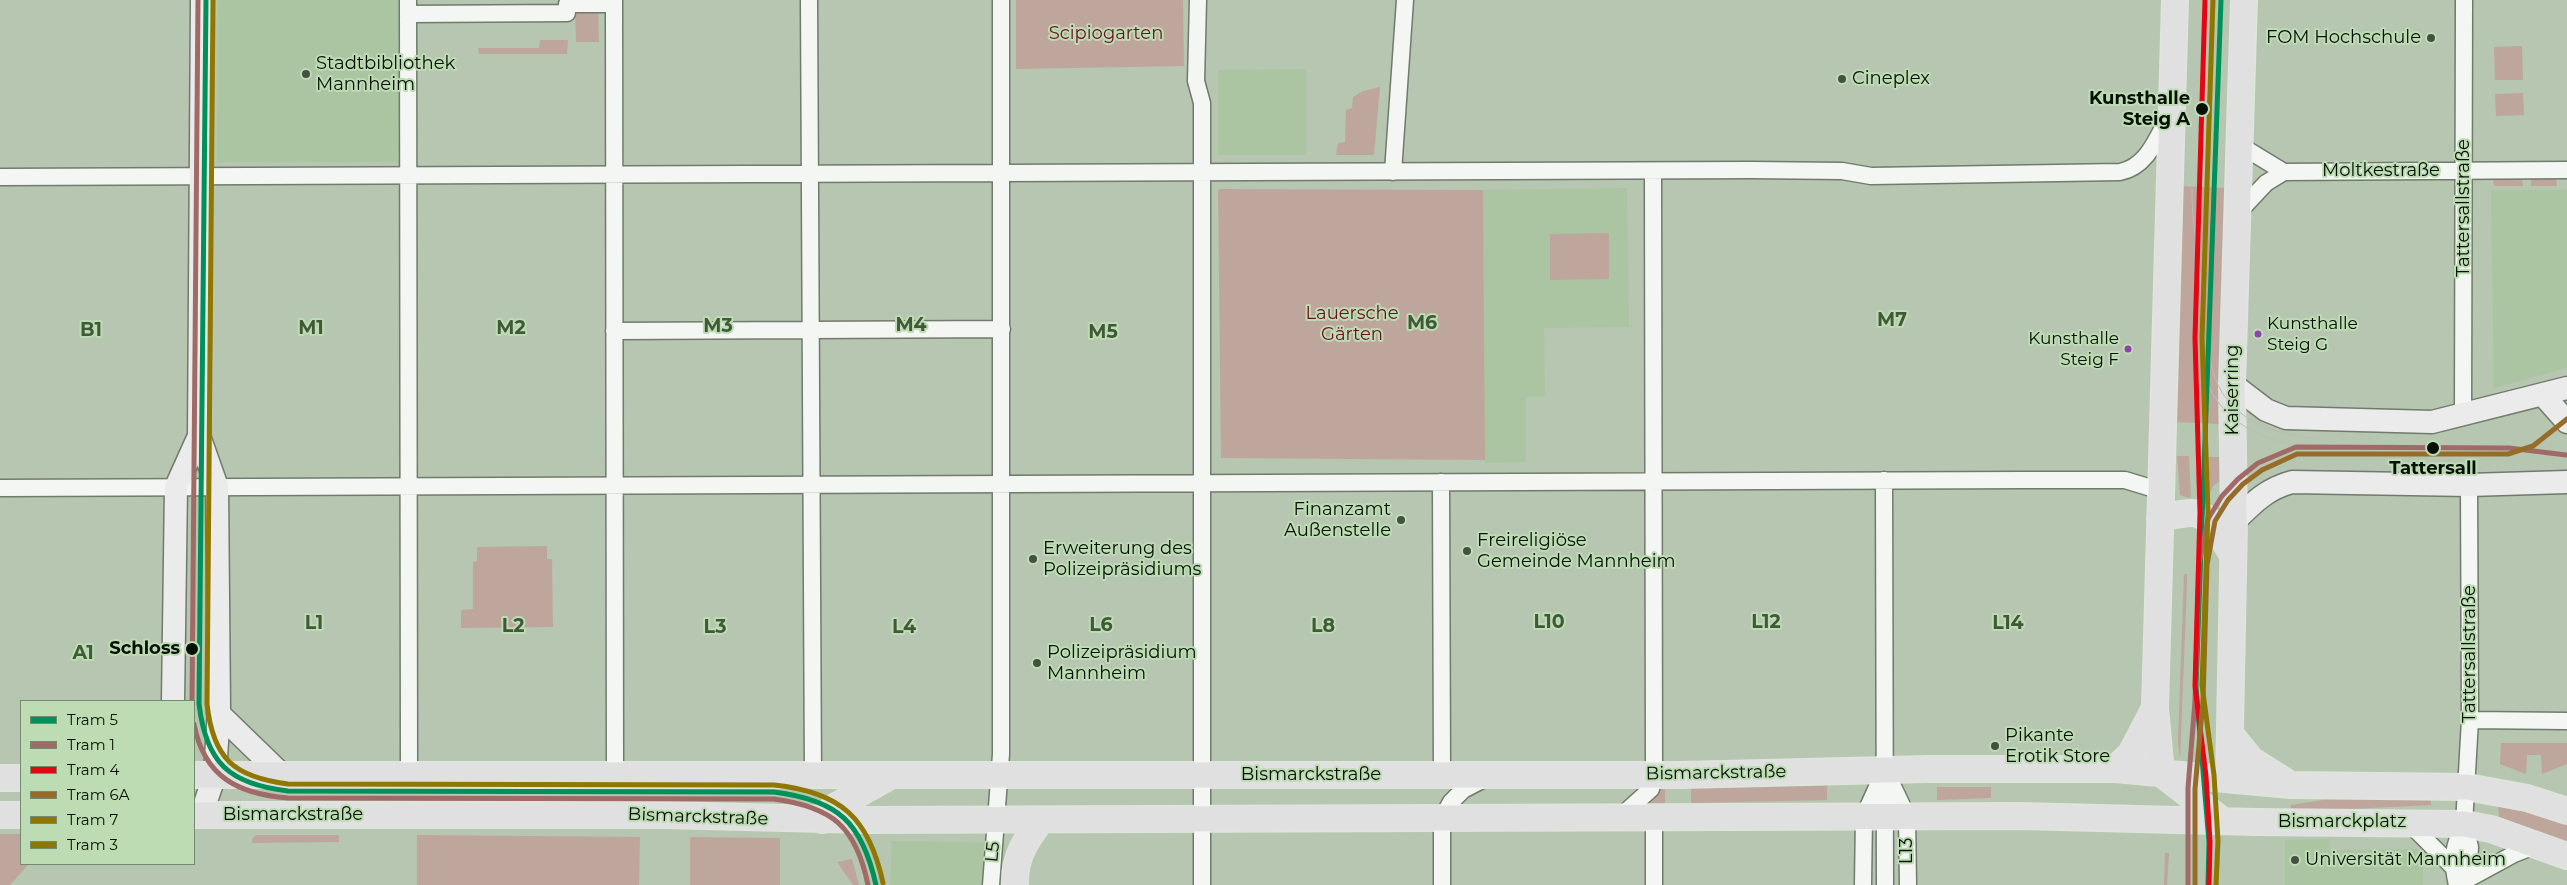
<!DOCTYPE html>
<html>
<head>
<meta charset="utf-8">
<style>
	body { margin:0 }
	#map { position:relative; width:2567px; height:885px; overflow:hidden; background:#b6c6b0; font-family:Montserrat,sans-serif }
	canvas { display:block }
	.legend { position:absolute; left:20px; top:700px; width:175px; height:165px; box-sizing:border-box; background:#bddcb4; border:1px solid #748a6e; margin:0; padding:6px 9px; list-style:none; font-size:15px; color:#061004 }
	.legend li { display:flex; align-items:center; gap:10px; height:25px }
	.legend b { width:25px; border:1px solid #748a6e }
</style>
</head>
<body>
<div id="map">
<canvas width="2567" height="885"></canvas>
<ul class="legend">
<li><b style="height:6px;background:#00905a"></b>Tram 5</li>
<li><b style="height:6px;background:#a06a66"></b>Tram 1</li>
<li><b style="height:6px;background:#e30613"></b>Tram 4</li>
<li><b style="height:6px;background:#966c29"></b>Tram 6A</li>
<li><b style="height:6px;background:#8f7702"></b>Tram 7</li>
<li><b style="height:6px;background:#8d7601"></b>Tram 3</li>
</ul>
</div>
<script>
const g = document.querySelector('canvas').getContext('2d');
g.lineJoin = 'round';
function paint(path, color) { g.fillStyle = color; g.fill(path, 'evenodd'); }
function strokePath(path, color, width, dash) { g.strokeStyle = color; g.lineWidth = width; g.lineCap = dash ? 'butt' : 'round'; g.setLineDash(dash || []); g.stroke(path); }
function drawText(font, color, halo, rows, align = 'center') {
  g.font = font + ' Montserrat,sans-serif'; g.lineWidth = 4; g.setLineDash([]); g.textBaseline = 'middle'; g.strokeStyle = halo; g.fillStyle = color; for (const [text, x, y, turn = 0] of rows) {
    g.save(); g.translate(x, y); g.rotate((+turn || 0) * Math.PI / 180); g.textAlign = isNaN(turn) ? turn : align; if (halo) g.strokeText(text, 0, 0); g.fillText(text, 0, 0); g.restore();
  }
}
const built = new Path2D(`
	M218 0H400L401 162H217Z
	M1306 69V155H1218V70Z
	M1627 188 1629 327 1544 328 1545 396 1526 397V462L1485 463 1483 190Z
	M2491 190H2567V368L2494 388Z
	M2329 839 2330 850 2418 849 2423 863V885H2285V840Z
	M892 841 1005 843 1004 885H890Z`);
const green = new Path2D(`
	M1016 0H1183L1184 66 1016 69Z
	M575 10H598L599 42H576Z
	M540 40H568L567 54H479L478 48H539Z
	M2522 46 2523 80H2495L2494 47Z
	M1380 87 1374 155H1336L1338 143 1345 142 1346 110 1352 108 1353 97 1363 91Z
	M2523 93 2524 115 2496 116 2495 94Z
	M2522 179 2523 186H2494L2493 180Z
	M2531 179H2556L2557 186H2531Z
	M2179 186 2227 188 2219 424 2174 422Z
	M1218 189 1483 190 1485 460 1221 458Z
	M1609 233V279L1550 280V234Z
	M2177 456H2189L2191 497 2189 498 2180 495Z
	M2207 457H2223L2224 478 2213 486 2208 498 2205 497Z
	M547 546V559H552L553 627 461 628V610L473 609V562L477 561V547Z
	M2184 574H2187V583L2180 759 2178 742Z
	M2501 743H2567V764L2542 774 2541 755H2527L2526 774 2500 764Z
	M1663 785H1665V804H1647Z
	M1691 785H1827V800L1691 803Z
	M1991 787V798L1937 800V787Z
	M2431 797V805L2290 812 2291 805 2329 799Z
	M2498 805 2567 822V842L2499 817Z
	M0 834H21V864H29L10 885H0Z
	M256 835H339V842L252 843V839Z
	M417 835 640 837 639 885H417Z
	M690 837 780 838V885H690Z
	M2165 853H2169L2167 885H2164Z
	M852 859 859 885H853L837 862Z`);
const street = new Path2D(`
	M408 0 409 775
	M614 0 615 775
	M809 0 813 776
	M1198 0 1196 81 1202 103V885
	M408 14 567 13V4H614
	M2238 144 2284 172 2567 170
	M1393 172 1405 0
	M0 177 1751 170 1842 171 1871 176 2120 172C2147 167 2157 138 2169 116
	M2236 215 2266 183 2284 172
	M614 331 1002 329
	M2463 416 2464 0
	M1884 480 1885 885
	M1441 482 1442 775
	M0 488 2024 480H2125L2161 491
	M2470 720 2567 721
	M1887 774 1907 816 1908 885
	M1620 817 1651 789 1654 775 1653 171
	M1654 817V885
	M2408 822 2453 867
	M2468 879 2514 854 2537 845
	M991 885 1001 754V0
	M1442 885V818L1451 802 1463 790 1488 777
	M1863 885 1864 816 1882 776
	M2457 885C2451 859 2453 847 2464 824
	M2465 885 2468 879 2470 847 2464 824 2470 720 2469 485`);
const secondary = new Path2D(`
	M2232 384 2266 410 2286 418 2432 422 2567 388
	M2543 395 2567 422
	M2234 522C2253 503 2266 489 2292 482L2469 485 2567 482
	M173 701 176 487 199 436
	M218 713 282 775
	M201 815 215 775 219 709 217 487 199 436 202 0`);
const primary = new Path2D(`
	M2160 518C2170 516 2182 513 2192 513 2211 513 2224 541 2233 555
	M2230 734 2251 760 2286 782
	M2115 769 2131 754 2155 708
	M2161 773 2155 708 2175 0
	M2161 773 2220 819
	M194 775H1682L1928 769H2115L2291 785 2467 787 2527 798 2567 811
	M0 778H21
	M2229 779 2234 522 2232 384 2244 0
	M0 815H21
	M194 815H665L864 820 2020 816 2256 822 2464 824 2491 829 2567 856
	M822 820 833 808 888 777
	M1015 885C1014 858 1025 841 1041 820`);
const tram = new Path2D(`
	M2192 189C2191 223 2200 254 2201 288 2202 313 2198 340 2202 364 2213 423 2268 446 2323 447
	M2209 341C2210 350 2210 360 2212 368 2225 420 2274 435 2320 439
	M2198 609 2199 595 2211 551`);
const tram1 = new Path2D(`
	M206 0 199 704C206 763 229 784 288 791L774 792C838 800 862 822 876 885
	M2208 885 2209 842 2196 687 2221 0`);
const tram2 = new Path2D(`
	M192 701 198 0
	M194 724C204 777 238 794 288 798L774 799C832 807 856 826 868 885
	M2188 885V788L2195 701 2199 564 2208 519 2222 496 2238 479 2258 463 2296 447 2509 448 2566 455`);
const tram3 = new Path2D(`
	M2205 0 2195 338 2200 513 2195 686 2206 776 2210 842 2209 885`);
const tram4 = new Path2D(`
	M2195 885V789L2203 701 2207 565 2215 521 2228 500 2243 484 2262 470 2297 454H2508L2533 446 2567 419`);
const tram5 = new Path2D(`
	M213 0 207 704C213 759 234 777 288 784L774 785C841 792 869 818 883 883`);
const tram6 = new Path2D(`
	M2213 0 2202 338 2208 512 2202 685 2214 775 2218 841 2216 885`);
const markers = [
	[2431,38,5,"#445040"],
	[306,74,5,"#445040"],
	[1842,79,5,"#445040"],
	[2202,109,7,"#061004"],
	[2258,334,4.5,"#8e44ad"],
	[2128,349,4.5,"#8e44ad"],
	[2433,448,7,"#061004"],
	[1401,520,5,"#445040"],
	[1467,551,5,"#445040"],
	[1033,559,5,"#445040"],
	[192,649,7,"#061004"],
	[1037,663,5,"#445040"],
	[1995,746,5,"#445040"],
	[2295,860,5,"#445040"]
];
const busNames = [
	["Kunsthalle",2267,324],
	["Steig G",2267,345],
	["Kunsthalle",2119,339,"right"],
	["Steig F",2119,360,"right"]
];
const parkNames = [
	["Scipiogarten",1106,34],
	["Lauersche",1352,314],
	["Gärten",1352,335]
];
const poiNames = [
	["FOM Hochschule",2421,38,"right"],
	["Stadtbibliothek",316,64],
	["Mannheim",316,85],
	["Cineplex",1852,79],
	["Finanzamt",1391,510,"right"],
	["Außenstelle",1391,531,"right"],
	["Freireligiöse",1477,541],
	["Gemeinde Mannheim",1477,562],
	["Erweiterung des",1043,549],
	["Polizeipräsidiums",1043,570],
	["Polizeipräsidium",1047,653],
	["Mannheim",1047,674],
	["Pikante",2005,736],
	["Erotik Store",2005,757],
	["Universität Mannheim",2305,860]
];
const stopNames = [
	["Kunsthalle",2190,99],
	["Steig A",2190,120],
	["Tattersall",2433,469,"center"],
	["Schloss",180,649]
];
const streetNames = [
	["Moltkestraße",2381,171],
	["Tattersallstraße",2464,208,-90],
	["Kaiserring",2233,390,-90],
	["Tattersallstraße",2470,654,-90],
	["Bismarckstraße",1716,773,-1],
	["Bismarckstraße",1311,775],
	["Bismarckstraße",293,815],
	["Bismarckstraße",698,817,2],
	["Bismarckplatz",2342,822],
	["L13",1907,851,-90],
	["L5",993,852,-85]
];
const neighbourhoodNames = [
	["M7",1892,320],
	["M6",1422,323],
	["M4",911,325],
	["M3",718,326],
	["M1",311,328],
	["M2",511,328],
	["B1",91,330],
	["M5",1103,332],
	["L10",1549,622],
	["L12",1766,622],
	["L1",314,623],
	["L14",2008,623],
	["L6",1101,625],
	["L2",513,626],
	["L8",1323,626],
	["L3",715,627],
	["L4",904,627],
	["A1",83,653]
];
paint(built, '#abc5a2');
paint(green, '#bea69c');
strokePath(street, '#707b6b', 19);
strokePath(secondary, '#707b6b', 25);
strokePath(primary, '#dee5db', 28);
strokePath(street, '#f4f6f3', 16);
strokePath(secondary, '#eaebea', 22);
strokePath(primary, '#e0e0e0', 25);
strokePath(tram, '#babeb8', 1);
strokePath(tram1, '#00905a', 5);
strokePath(tram2, '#a06a66', 5);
strokePath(tram3, '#e30613', 5);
strokePath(tram4, '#966c29', 5);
strokePath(tram5, '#8f7702', 5);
strokePath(tram6, '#8d7601', 5);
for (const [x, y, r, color] of markers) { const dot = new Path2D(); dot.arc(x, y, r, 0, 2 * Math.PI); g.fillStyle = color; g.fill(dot); strokePath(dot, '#bddcb4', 2); }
drawText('17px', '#061004', '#bddcb4', busNames, 'left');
drawText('18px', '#6c1020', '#bddcb4', parkNames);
drawText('18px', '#061004', '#bddcb4', poiNames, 'left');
drawText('bold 18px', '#061004', '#bddcb4', stopNames, 'right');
drawText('18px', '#061004', '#bddcb4', streetNames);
drawText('bold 19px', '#405a38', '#bddcb4', neighbourhoodNames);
</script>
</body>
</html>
